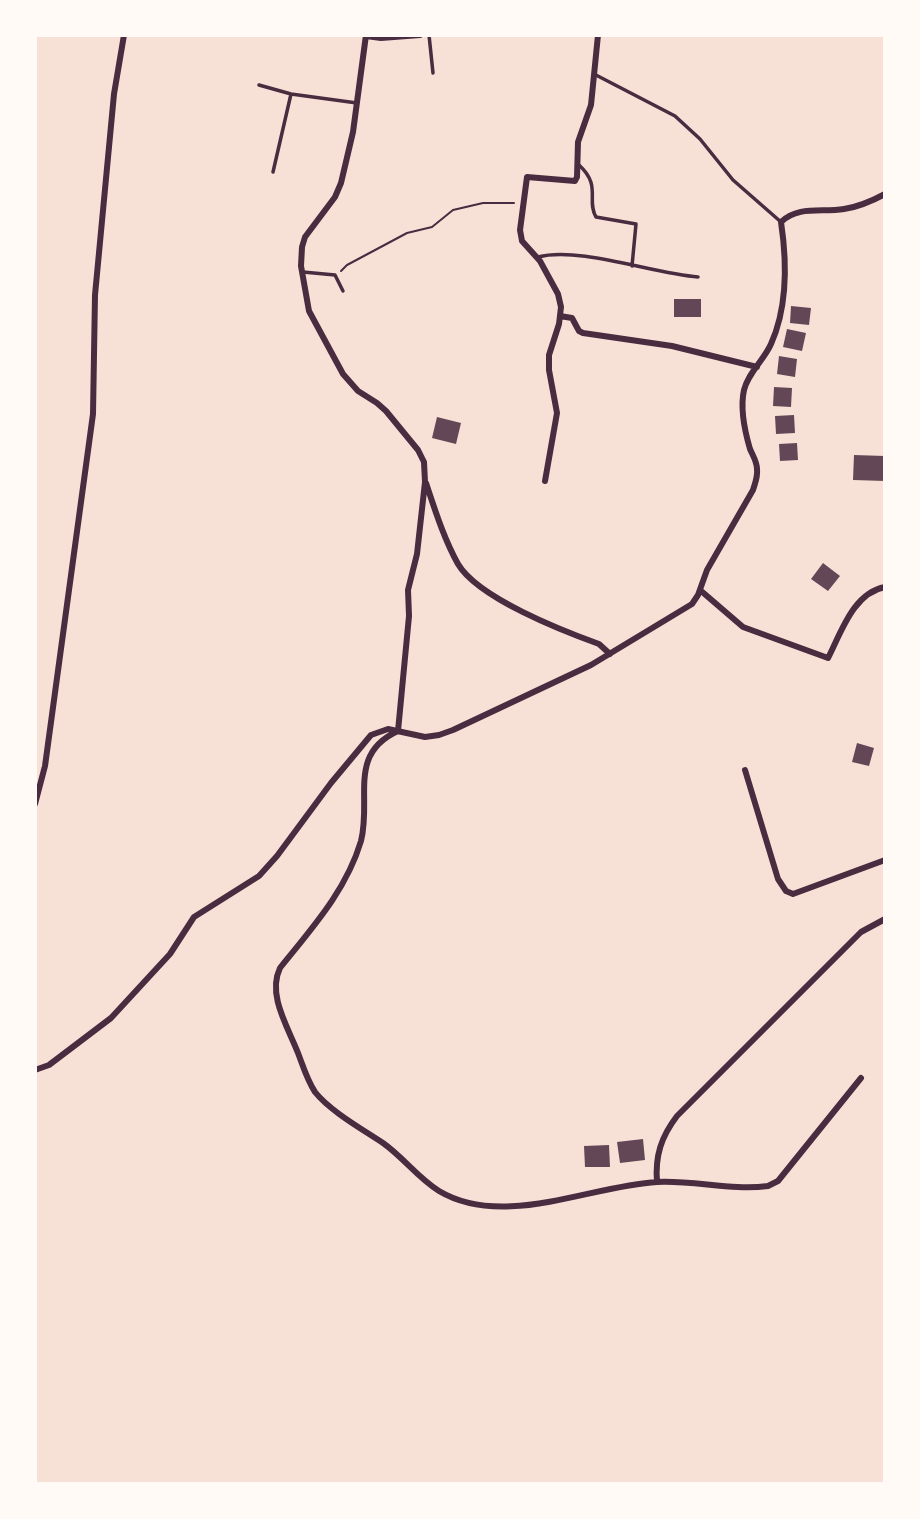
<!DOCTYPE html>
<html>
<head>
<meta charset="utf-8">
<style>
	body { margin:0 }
	#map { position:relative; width:920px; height:1519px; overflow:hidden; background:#f7e1d7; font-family:Quicksand,sans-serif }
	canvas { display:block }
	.frame { position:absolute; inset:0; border:37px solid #fffaf5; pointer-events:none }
</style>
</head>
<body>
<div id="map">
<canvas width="920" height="1519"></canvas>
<div class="frame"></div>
</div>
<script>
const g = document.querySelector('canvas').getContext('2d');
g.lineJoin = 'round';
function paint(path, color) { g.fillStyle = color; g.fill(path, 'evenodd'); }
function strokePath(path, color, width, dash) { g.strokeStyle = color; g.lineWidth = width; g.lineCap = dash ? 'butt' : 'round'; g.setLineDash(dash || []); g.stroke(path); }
const building = new Path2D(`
	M674 299H701V317H674Z
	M791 306 811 308 809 325 790 323Z
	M787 329 806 333 802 351 783 347Z
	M779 356 797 359 795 377 777 374Z
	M774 387 792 388 791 407 773 406Z
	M794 415 795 433 776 434 775 416Z
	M437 417 461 423 456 444 432 438Z
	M797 443 798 460 780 461 779 444Z
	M854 455 885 456V481L853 480Z
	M823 563 840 576 828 591 811 579Z
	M857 743 874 748 869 766 852 762Z
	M643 1139 645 1160 620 1163 617 1142Z
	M609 1145 610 1167H585L584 1146Z`);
const path = new Path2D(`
	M341 271 347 265 407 233 432 227 453 210 483 203H514`);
const service = new Path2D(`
	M429 35 433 73
	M594 74 675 116 700 139 733 180 781 222
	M259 85 291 94 357 103
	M579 165C602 186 586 200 596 217L636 224 632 266
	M273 172 291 94
	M538 257C579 246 654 274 698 277
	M303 272 335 275 343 291`);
const minor = new Path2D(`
	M366 35 353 132 341 183 335 197 305 237 302 247 301 266 309 311 343 374 358 391 377 403 386 411 418 450 424 462 425 482 417 554 408 590 409 616 398 731C347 754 372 799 361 841 346 891 312 928 280 968 267 995 288 1027 298 1053 303 1066 307 1080 315 1092 330 1111 362 1129 383 1143 403 1157 418 1178 439 1191 503 1229 589 1186 657 1182 694 1180 732 1191 768 1186L778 1181 861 1078
	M366 36 381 38 420 35
	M560 316 572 318 579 331 583 333 672 346 757 367
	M545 481 557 413 549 370V355L559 324 561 307 558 294 540 261 522 241 520 230 527 177 575 181 577 177 578 142 591 105 598 35
	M426 483C435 510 444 539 458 564 478 598 563 631 599 644L610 654
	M700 590 743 627 828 658C841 633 853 593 885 587
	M745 770 778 879 786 891 793 894 885 860
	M35 804 45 766 93 414 95 295 114 94 124 35
	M35 1070 49 1065 111 1018 170 954 194 917 259 876 277 856 331 783 371 735 388 729 425 737 439 735 453 730 591 665 692 604 698 595 707 570 753 490C755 483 758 477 757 469 757 462 753 456 750 449 745 432 740 408 744 390 748 373 764 360 771 344 788 306 787 262 781 222 799 205 822 213 844 209 858 207 872 201 885 194
	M657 1182C655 1156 661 1137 677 1116L861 932 885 919`);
paint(building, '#644757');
strokePath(path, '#4a2c40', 2);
strokePath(service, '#4a2c40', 3.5);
strokePath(minor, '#4a2c40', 6);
</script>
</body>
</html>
